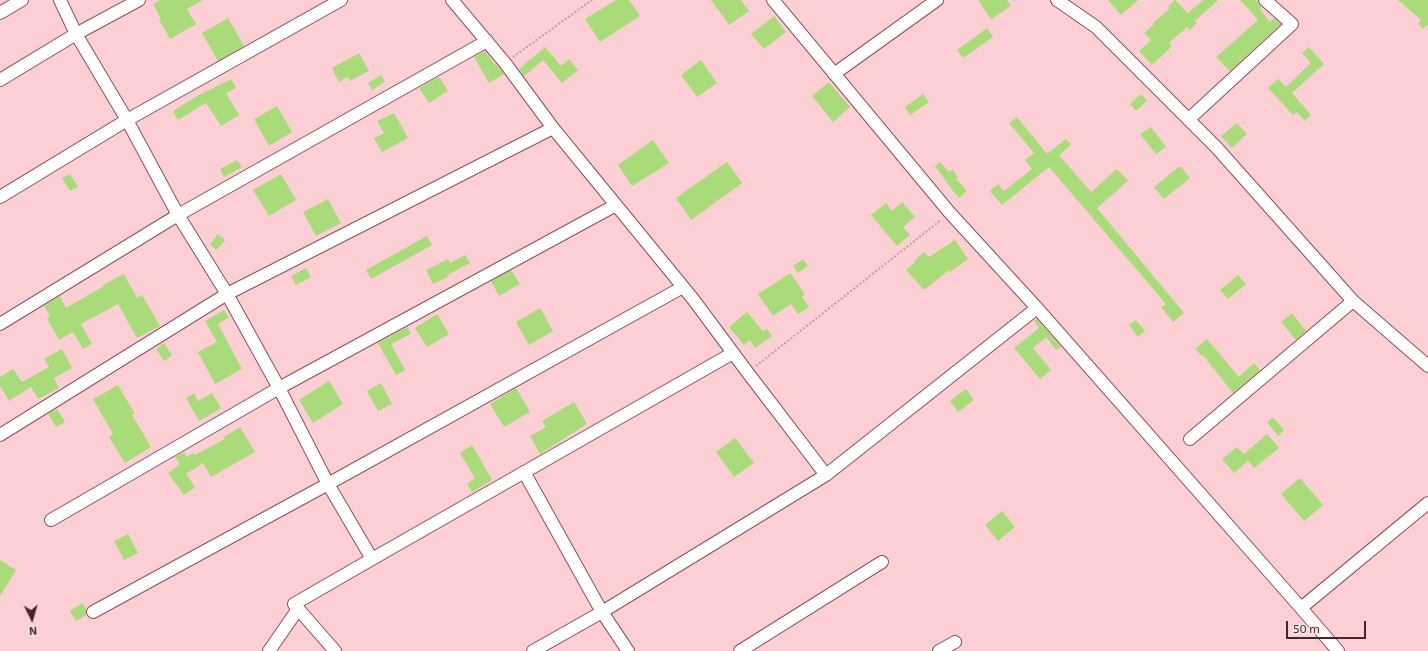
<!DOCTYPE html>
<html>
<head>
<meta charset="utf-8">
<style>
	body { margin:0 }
	#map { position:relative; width:1428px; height:651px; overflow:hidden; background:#fccfd4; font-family:"Exo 2",sans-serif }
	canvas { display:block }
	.north { position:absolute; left:12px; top:599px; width:40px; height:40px; -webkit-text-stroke:3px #f5e5e7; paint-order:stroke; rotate:175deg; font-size:11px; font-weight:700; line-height:16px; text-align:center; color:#42262a }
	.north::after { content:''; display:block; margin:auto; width:14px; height:18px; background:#42262a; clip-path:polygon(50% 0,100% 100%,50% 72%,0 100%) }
	.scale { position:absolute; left:1286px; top:621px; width:80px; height:18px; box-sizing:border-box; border:2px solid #42262a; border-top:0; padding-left:5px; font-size:12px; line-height:14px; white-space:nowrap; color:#42262a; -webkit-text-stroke:3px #f5e5e7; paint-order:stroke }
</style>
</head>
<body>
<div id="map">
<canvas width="1428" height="651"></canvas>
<div class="north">N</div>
<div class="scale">50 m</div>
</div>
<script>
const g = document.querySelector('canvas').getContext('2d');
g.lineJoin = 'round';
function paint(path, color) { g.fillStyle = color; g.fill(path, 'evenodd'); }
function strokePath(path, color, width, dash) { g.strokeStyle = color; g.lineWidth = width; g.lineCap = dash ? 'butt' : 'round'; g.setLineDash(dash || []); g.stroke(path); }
const building = new Path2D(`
	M160 0H203L187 9 196 24 170 39 159 20 161 19 153 4Z
	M616 0H629L640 16 600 42 585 19Z
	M711 0H741L749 11 729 25Z
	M978 0H1007L1011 6 991 19Z
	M1108 0H1138L1121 15Z
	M1175 0 1188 13 1203 0H1218L1195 21 1197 23 1190 30 1187 27 1169 43 1172 46 1152 65 1139 51 1151 40 1144 33 1154 24 1153 23 1170 8 1168 6Z
	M1240 0H1256L1262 8 1260 9 1270 22 1274 18 1281 24 1230 71 1216 57 1258 20Z
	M1398 0H1428V26L1427 25 1423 29 1418 24 1421 20Z
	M774 16 786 32 764 49 751 34Z
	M228 18 244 46 218 61 202 33Z
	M987 28 993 37 963 58 957 50Z
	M545 47 561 66 569 59 578 70 562 83 543 60 524 76 519 69Z
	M1309 47 1324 64 1292 93 1311 115 1305 121 1297 112 1293 115 1268 88 1278 79 1286 87 1311 63 1302 53Z
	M485 51 496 66 497 65 504 74 489 83 474 57Z
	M359 53 369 71 350 81 348 77 339 82 332 68Z
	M701 60 717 83 697 97 681 75Z
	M381 75 385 82 372 90 368 83Z
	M439 77 448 91 429 103 419 88Z
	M231 79 236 88 226 93 239 115 221 126 206 103 178 120 173 111 197 96Z
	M829 82 850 107 833 122 812 96Z
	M923 94 929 102 910 115 905 107Z
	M1141 94 1147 101 1136 111 1130 104Z
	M277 106 292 132 269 146 254 119Z
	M394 113 408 138 382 152 374 138 384 133 377 121Z
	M1017 117 1047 154 1066 139 1071 145 1059 155 1091 192 1117 169 1128 181 1097 208 1184 313 1173 322 1161 307 1166 304 1049 167 1002 205 990 191 998 184 1004 191 1032 169 1025 160 1034 153 1009 123Z
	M1237 123 1247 134 1232 148 1221 136Z
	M1151 127 1166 147 1156 154 1140 134Z
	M653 140 669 163 632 186 618 165Z
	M237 160 242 167 224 177 220 169Z
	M727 162 742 183 691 220 676 198Z
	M940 162 949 172 953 169 958 177 956 179 967 191 959 198 953 191 935 166Z
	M1180 166 1190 178 1164 199 1154 187Z
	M70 174 78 187 70 191 62 178Z
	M281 174 296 200 269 216 253 190Z
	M328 199 341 223 316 236 303 212Z
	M902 202 915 217 903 227 910 235 897 246 871 215 886 203 892 211Z
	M218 234 225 240 216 250 210 244Z
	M427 236 432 245 371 279 366 270Z
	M955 240 968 259 950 272 949 270 924 290 906 270 915 262 914 261 924 252 929 257Z
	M465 255 470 263 447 275 448 277 433 284 426 270 448 259 450 263Z
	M803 259 808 266 798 273 793 266Z
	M306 268 311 277 296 285 291 276Z
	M511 270 520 284 499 296 491 281Z
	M790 273 805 294 802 297 809 307 798 314 791 304 773 316 758 294Z
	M124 274 137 298 142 295 160 326 137 338 118 304 81 324 92 344 83 349 73 332 59 340 47 318 50 316 44 306 60 296 66 308 104 286 103 285Z
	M1238 275 1246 284 1228 299 1220 290Z
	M540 308 553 331 529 345 516 322Z
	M224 310 229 317 218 324 242 369 215 384 198 352 217 342 205 321Z
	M747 312 763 331 767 329 772 336 755 348 750 340 744 345 729 327Z
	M1292 313 1306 331 1296 340 1281 322Z
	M437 314 449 334 427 347 415 328Z
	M1037 319 1061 347 1056 350 1046 337 1033 348 1051 370 1040 379 1014 348 1039 328 1034 321Z
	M1136 320 1145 331 1138 337 1129 325Z
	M408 327 411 334 391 344 405 370 396 375 378 343Z
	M1207 339 1239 377 1254 363 1260 370 1233 393 1203 355 1202 356 1195 349Z
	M164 343 172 355 164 361 156 349Z
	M62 349 72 368 54 378 59 388 38 399 31 387 9 401 0 386V377L13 369 22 382 49 367 44 359Z
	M329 381 343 404 313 423 299 400Z
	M381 383 392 404 378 411 367 391Z
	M118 385 135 414 132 415 151 447 125 463 109 437 113 434 93 399Z
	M516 388 530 412 504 427 490 404Z
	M966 389 974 400 958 412 950 401Z
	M194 393 198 401 212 393 221 408 199 421 186 398Z
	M574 402 587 424 540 454 530 436 546 427 542 421Z
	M57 409 65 422 56 427 48 414Z
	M1273 417 1284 430 1278 436 1267 422Z
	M240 427 255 452 211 477 203 463 186 474 195 487 184 495 168 473 180 464 175 457 184 452 187 457 193 453 195 455 225 439 224 437Z
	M1267 434 1279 448 1254 468 1248 461 1234 473 1222 459 1237 447 1244 454Z
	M735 438 754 463 734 477 716 452Z
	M472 445 492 480 472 492 467 484 475 478 460 453Z
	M1300 478 1323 505 1304 521 1281 494Z
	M1002 511 1015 527 998 541 985 525Z
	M128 534 138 553 124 560 114 541Z
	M0 560 16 570 0 596Z
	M83 603 86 609V615L76 621 70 611Z`);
const path = new Path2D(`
	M513 57 592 0
	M756 366 941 220`);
const minor = new Path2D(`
	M60 0 76 34 127 120 178 215 227 294 279 388 328 484 372 559 294 604 335 651
	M452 0 505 63 553 128 693 299 748 373 826 475
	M773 0 950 213 1037 308 1301 608 1338 651
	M1057 0 1096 27 1217 148 1353 301 1428 366
	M0 13 22 0
	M834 74 937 0
	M0 80 76 34 139 0
	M1189 119 1292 24 1265 0
	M0 197 127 120 341 0
	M0 324 178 215 487 41
	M0 435 227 294 553 128
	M1190 439 1353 301
	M524 472 602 612 628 651
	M51 520 279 388 616 205
	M372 559 733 353
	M1301 608 1428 503
	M93 612 328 484 683 287
	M269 651 298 609
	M533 651 602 612 826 475 1037 308
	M740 651 882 562
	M939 651 955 642`);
paint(building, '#a9db7b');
strokePath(minor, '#8e4e57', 14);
strokePath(path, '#c49ca0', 2, [2, 2]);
strokePath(minor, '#fff', 12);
</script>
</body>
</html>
